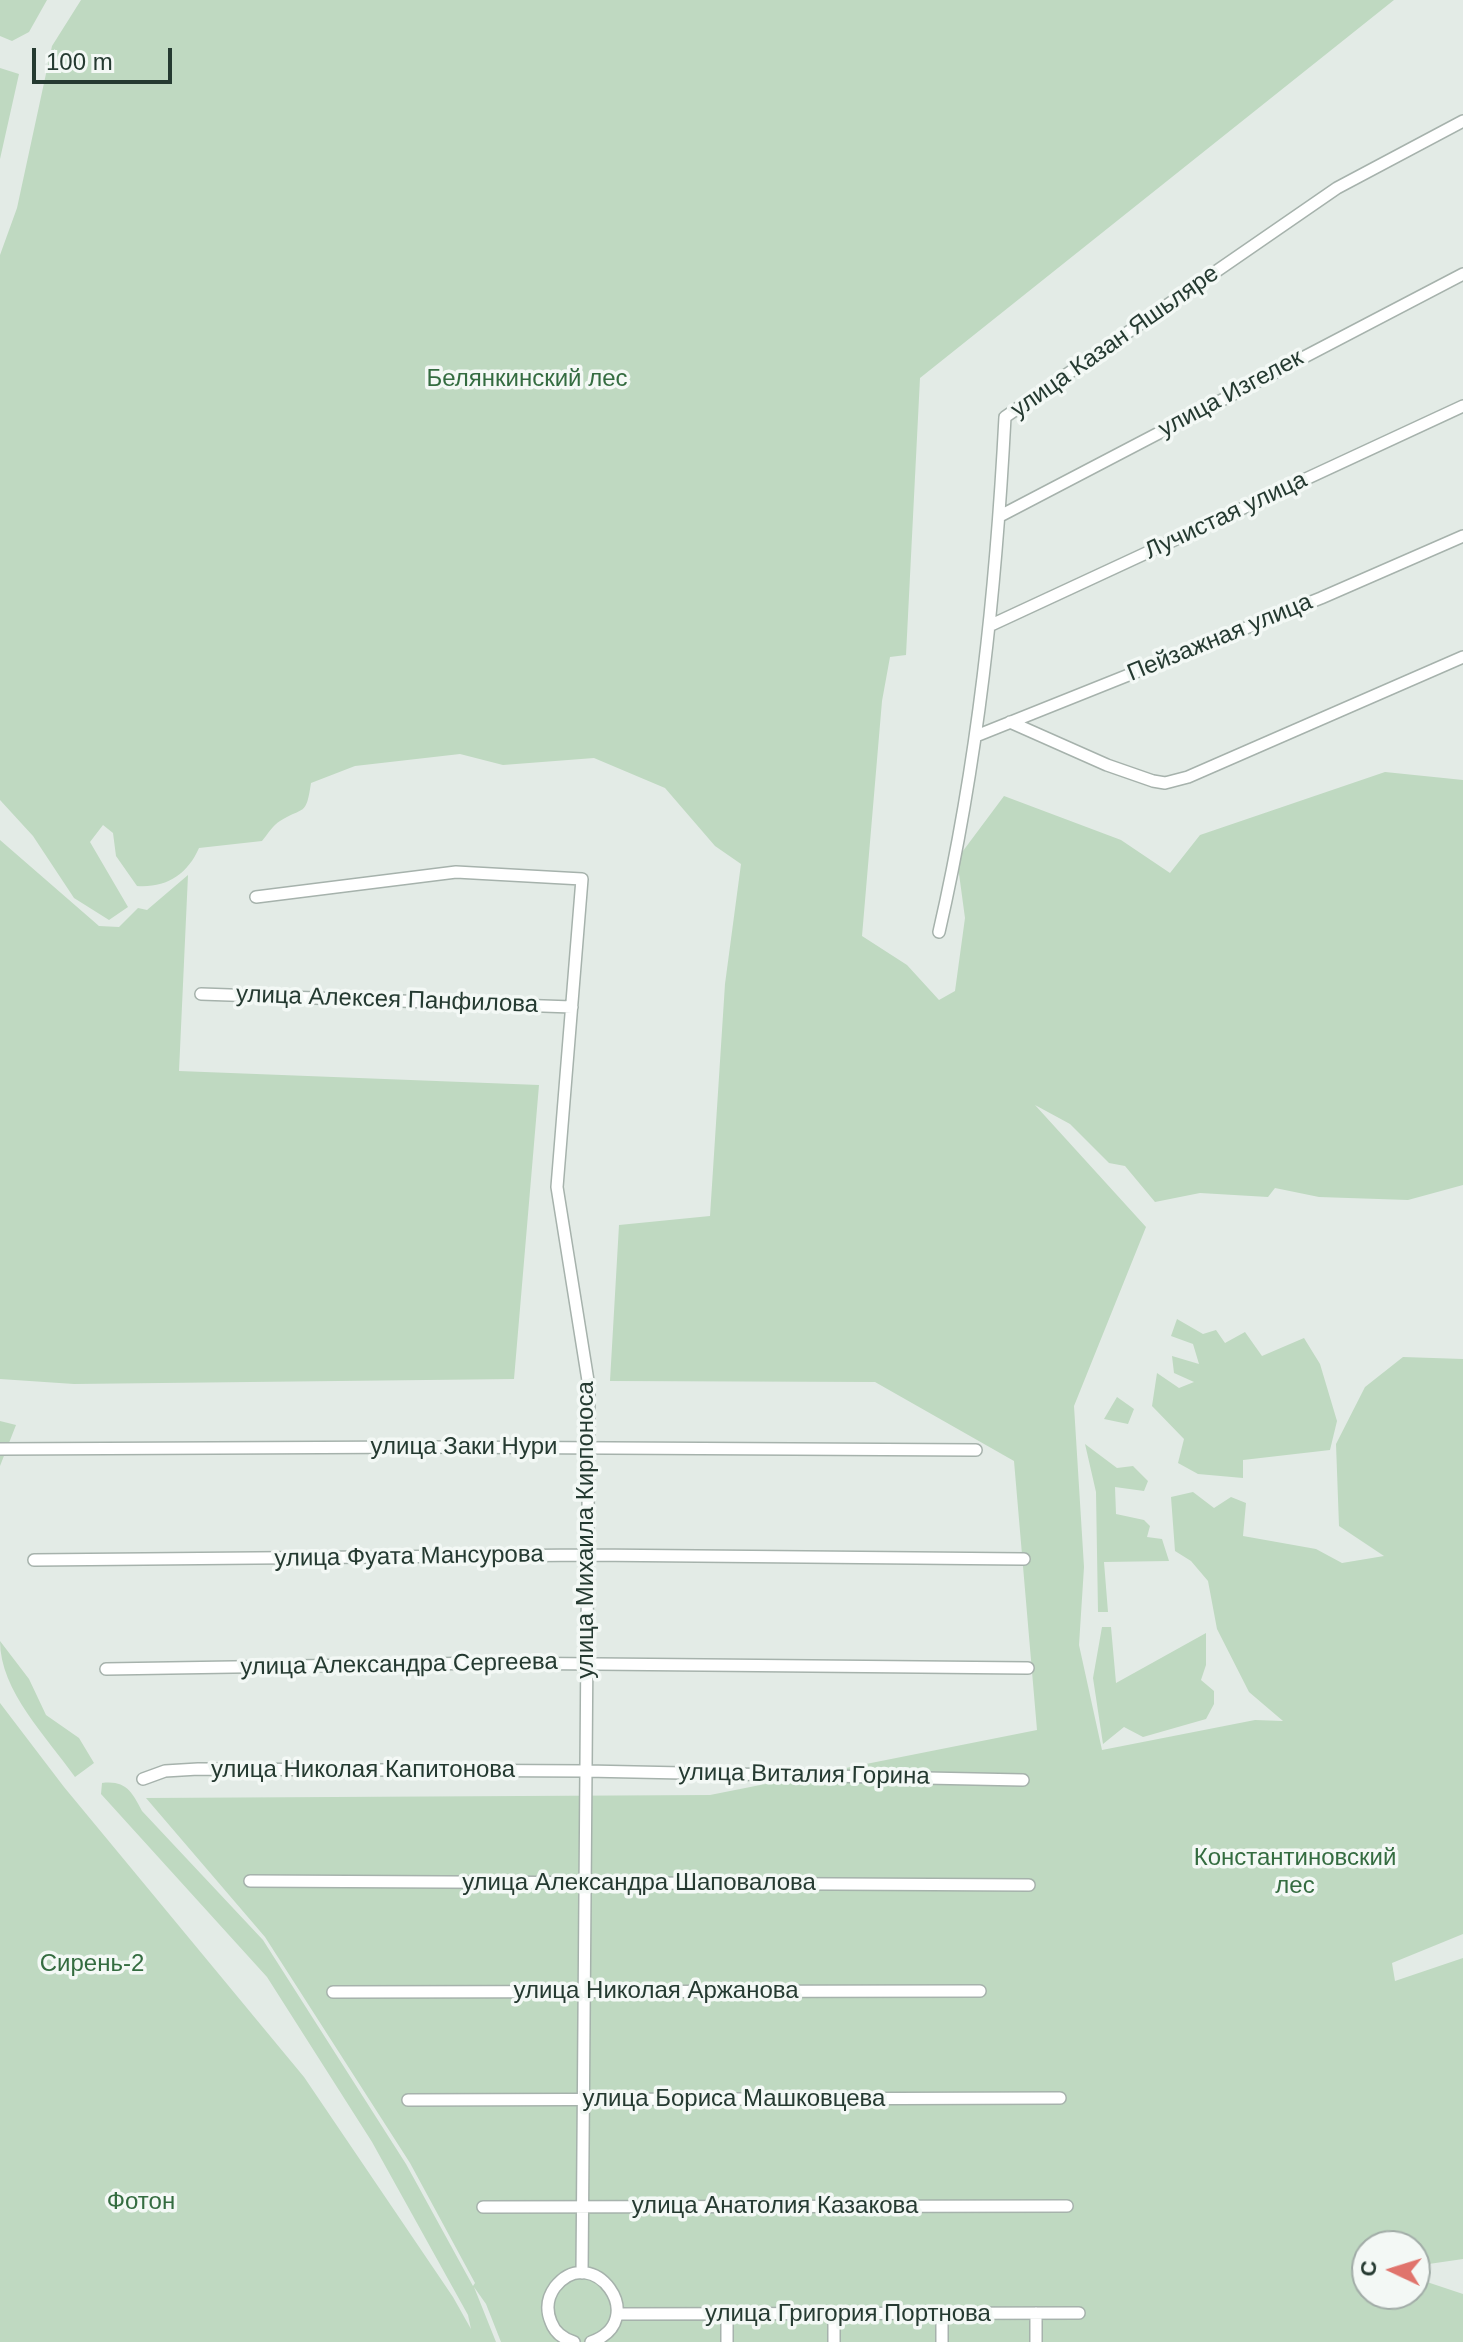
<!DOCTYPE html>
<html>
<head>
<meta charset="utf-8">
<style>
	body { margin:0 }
	#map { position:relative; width:1463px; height:2342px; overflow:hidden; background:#e3ebe6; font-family:Arial,sans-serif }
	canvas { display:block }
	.north { position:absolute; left:1351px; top:2230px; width:80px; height:80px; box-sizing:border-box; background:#f3f8f5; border:2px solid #a1aca7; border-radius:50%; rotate:274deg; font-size:22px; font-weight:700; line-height:32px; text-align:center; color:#253a31 }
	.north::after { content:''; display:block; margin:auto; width:28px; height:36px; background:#e0746c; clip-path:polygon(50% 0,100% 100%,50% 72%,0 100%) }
	.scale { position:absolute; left:32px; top:48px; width:140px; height:36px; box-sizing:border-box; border:4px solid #253a31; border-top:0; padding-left:10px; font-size:24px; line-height:28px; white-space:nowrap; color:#253a31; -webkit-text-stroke:6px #f3f8f5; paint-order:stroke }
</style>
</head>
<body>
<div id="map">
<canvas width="1463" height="2342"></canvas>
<div class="north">С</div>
<div class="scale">100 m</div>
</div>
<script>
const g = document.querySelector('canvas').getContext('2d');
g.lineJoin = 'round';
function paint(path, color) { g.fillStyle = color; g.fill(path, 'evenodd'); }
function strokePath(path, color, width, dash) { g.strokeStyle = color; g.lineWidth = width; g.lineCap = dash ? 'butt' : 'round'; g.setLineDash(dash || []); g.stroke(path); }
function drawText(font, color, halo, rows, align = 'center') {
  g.font = font + ' Arial,sans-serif'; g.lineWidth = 7; g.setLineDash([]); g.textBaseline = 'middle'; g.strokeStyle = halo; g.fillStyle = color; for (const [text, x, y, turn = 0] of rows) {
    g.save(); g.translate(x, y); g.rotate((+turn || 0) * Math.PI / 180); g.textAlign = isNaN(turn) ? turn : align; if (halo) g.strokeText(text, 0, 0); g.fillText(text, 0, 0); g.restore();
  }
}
const green = new Path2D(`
	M0 0H47L29 32 12 41 0 36Z
	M81 0H1394L920 378 906 655 890 657 882 701 862 936 907 965 939 1000 955 991 965 918 957 859 1004 796 1121 840 1170 873 1200 835 1385 772 1463 780V1185L1408 1200 1319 1197 1275 1188 1268 1197 1200 1193 1155 1202 1125 1166 1109 1163 1070 1124 1035 1105 1146 1227 1074 1406 1084 1567 1079 1645 1102 1750 1255 1720 1283 1721 1249 1692 1217 1629 1208 1581 1191 1561 1175 1551 1171 1497 1193 1492 1214 1508 1231 1497 1246 1503 1243 1536 1316 1549 1342 1563 1384 1556 1339 1526 1336 1444 1365 1387 1403 1357 1463 1359V1934L1392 1963 1395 1981 1463 1958V2259L1415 2266V2246H1367V2294H1415V2278L1463 2294V2342H501L486 2304 474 2287 496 2342H0V1703L64 1787 304 2077 453 2297 471 2329 468 2315 372 2142 267 1977 101 1794 102 1783C126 1780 132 1792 142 1811L263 1940 406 2164 473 2286 475 2283 410 2163 265 1937 146 1798 710 1795 1037 1730 1014 1461 875 1382 610 1381 619 1225 710 1216 725 984 741 864 715 846 665 788 594 758 503 765 460 754 355 766 311 783C306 817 304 806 280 821 273 825 267 835 262 841L199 848C187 875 166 888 137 886L116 856 113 833 103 825 90 842 128 907 109 920 74 898 33 836 0 800V255L17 208 52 46Z
	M0 68 19 74 0 159Z
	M0 840 99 926 119 927 138 908 147 910 188 875 179 1071 539 1085 514 1379 74 1384 0 1379Z
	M1177 1319 1203 1334 1216 1330 1225 1343 1245 1332 1262 1356 1304 1338 1320 1364 1337 1421 1330 1450 1243 1460V1478L1198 1474 1178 1463 1184 1439 1152 1406 1157 1373 1179 1388 1194 1382 1174 1373 1172 1356 1199 1364 1193 1344 1171 1336Z
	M1117 1397 1134 1409 1128 1424 1104 1419Z
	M0 1421 16 1425 0 1466Z
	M1085 1444 1117 1468 1133 1466 1148 1481 1144 1491 1115 1487 1116 1514 1144 1520 1150 1526 1147 1537 1162 1539 1169 1561 1104 1562 1108 1612H1098L1096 1492Z
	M1102 1627H1111L1116 1683 1206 1633V1665L1201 1680 1214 1691V1704L1206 1719 1143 1737 1124 1727 1103 1744 1093 1678Z
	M0 1641 29 1679 46 1715 79 1738 94 1763 75 1777C47 1737 0 1691 0 1641Z`);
const street = new Path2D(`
	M1000 516 1463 274
	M989 626 1463 406
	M1010 722 1107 765 1153 781 1165 783 1188 777 1463 657
	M976 736 1321 598 1463 536
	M256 897 456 872 582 879 557 1187 589 1387 582 2273
	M939 932C978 762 996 590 1005 417L1337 188 1463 121
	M201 994 572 1007
	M0 1449 427 1447 976 1450
	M34 1560 588 1555 1024 1559
	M106 1669 488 1663 1028 1668
	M143 1779 165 1771 198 1769 586 1771 1023 1780
	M250 1881 1029 1885
	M333 1992 980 1991
	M408 2100 1060 2098
	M483 2207 1067 2206
	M1036 2313V2342
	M617 2314 1079 2313
	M727 2314V2342
	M574 2342C564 2339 555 2333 551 2322 546 2310 547 2298 555 2287 592 2240 652 2320 591 2342
	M834 2342V2314
	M942 2342V2314`);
const streetNames = [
	["улица Казан Яшьляре",1115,342,-35],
	["улица Изгелек",1231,394,-28],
	["Лучистая улица",1226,516,-25],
	["Пейзажная улица",1220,638,-22],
	["улица Алексея Панфилова",387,1000,2],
	["улица Заки Нури",464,1447],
	["улица Михаила Кирпоноса",586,1530,-90],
	["улица Фуата Мансурова",409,1557,-1],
	["улица Александра Сергеева",399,1665,-1],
	["улица Николая Капитонова",363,1770],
	["улица Виталия Горина",804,1775,1],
	["улица Александра Шаповалова",639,1883],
	["улица Николая Аржанова",656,1991],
	["улица Бориса Машковцева",734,2099],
	["улица Анатолия Казакова",775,2206],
	["улица Григория Портнова",848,2314]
];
const parkNames = [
	["Белянкинский лес",527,379],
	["Константиновский",1295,1858],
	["лес",1295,1886],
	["Сирень-2",92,1964],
	["Фотон",141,2202]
];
paint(green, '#bfd9c1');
strokePath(street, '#a6b2ac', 14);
strokePath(street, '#fff', 11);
drawText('24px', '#253a31', '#f3f8f5', streetNames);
drawText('24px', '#346c40', '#f3f8f5', parkNames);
</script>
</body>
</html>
